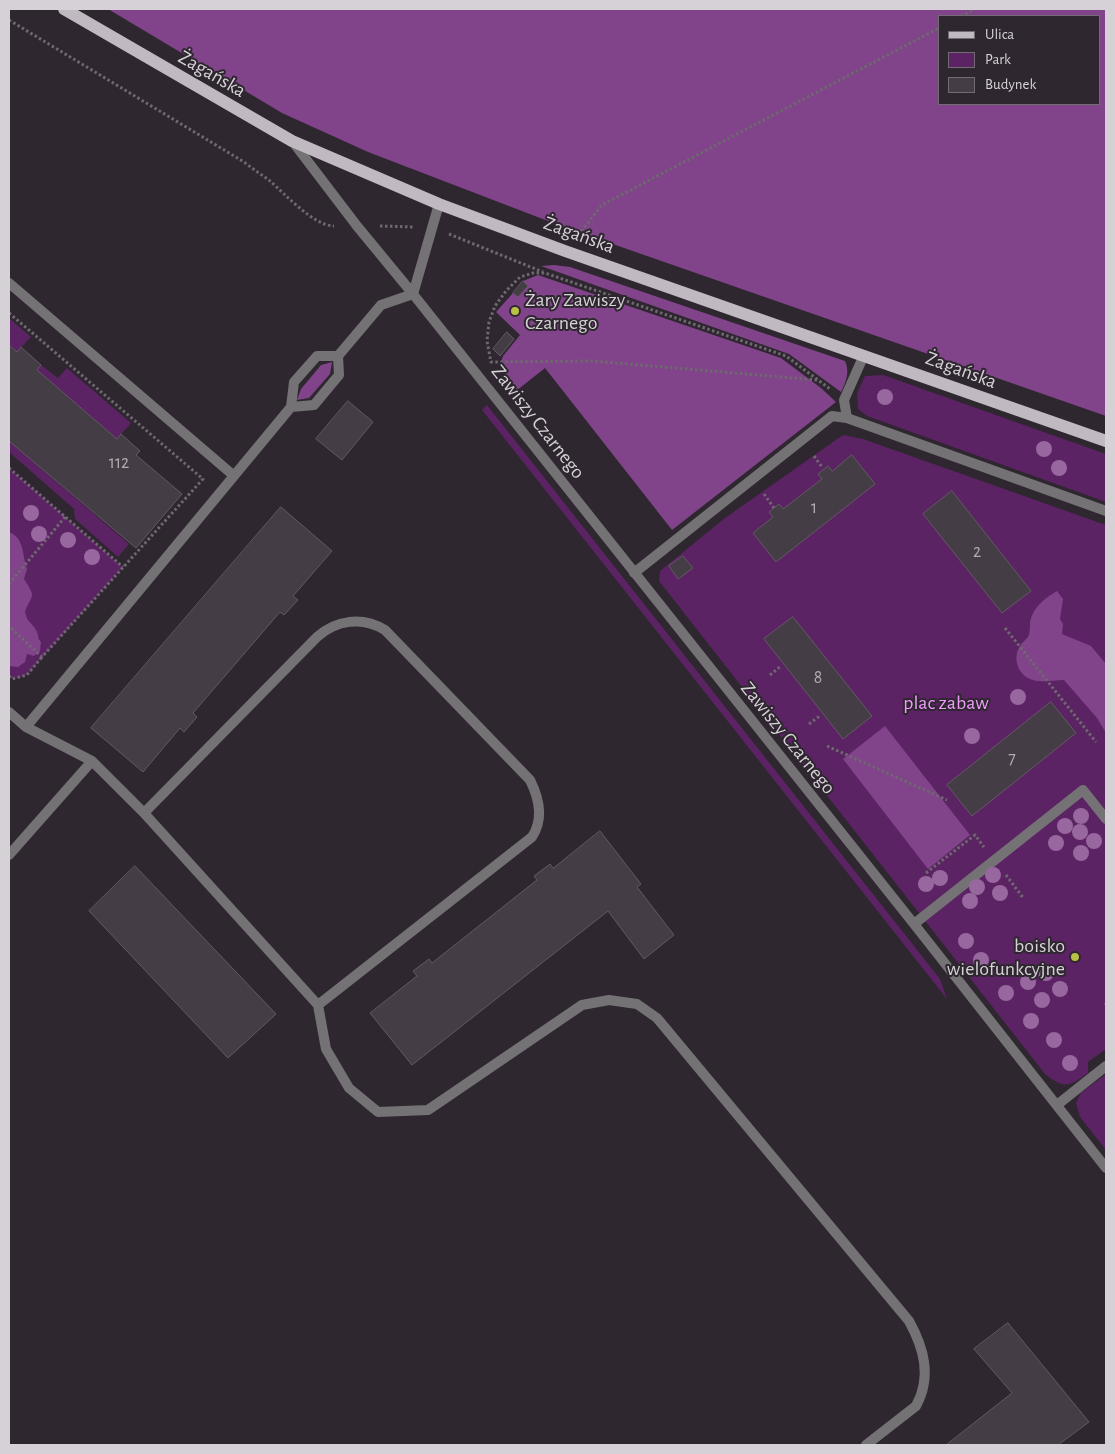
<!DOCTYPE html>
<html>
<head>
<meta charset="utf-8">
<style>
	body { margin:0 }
	#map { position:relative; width:1115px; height:1454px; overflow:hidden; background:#2e272f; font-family:"Alegreya Sans",sans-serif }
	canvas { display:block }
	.frame { position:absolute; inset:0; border:10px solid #d6d1d7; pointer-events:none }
	.legend { position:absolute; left:938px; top:15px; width:162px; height:90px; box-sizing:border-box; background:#2e272f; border:1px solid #716b72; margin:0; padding:6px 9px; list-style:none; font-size:15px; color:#d6d1d7 }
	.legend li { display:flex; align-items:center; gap:10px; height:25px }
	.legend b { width:25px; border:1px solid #716b72 }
</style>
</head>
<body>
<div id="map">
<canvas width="1115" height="1454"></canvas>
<div class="frame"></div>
<ul class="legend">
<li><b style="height:6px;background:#c1b9c2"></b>Ulica</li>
<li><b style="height:14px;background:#5b2363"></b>Park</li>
<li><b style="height:14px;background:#443d45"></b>Budynek</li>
</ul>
</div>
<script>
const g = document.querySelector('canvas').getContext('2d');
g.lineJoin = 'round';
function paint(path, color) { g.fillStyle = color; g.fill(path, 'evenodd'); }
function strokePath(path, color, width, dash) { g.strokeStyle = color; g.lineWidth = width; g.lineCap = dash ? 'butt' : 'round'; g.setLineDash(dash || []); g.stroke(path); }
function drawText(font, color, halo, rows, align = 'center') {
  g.font = font + ' "Alegreya Sans",sans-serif'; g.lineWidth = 4; g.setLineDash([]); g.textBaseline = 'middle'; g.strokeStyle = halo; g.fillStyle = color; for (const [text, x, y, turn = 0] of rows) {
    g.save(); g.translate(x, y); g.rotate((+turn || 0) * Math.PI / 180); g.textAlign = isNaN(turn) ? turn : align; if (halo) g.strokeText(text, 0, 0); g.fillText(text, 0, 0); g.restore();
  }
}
const green = new Path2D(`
	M9 318 31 337 17 352 9 345Z
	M41 365 58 378 67 368 131 423 117 439 37 370Z
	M883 375 1106 454V502L867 416 858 409 857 393 865 376Z
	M487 405 940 979 947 999 482 410Z
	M843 435 863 439 1106 525V1049L1088 1062V1073C1069 1087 1064 1089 1045 1074L659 581 660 571 725 518Z
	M9 441 129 544 118 557 75 519 74 509 9 452Z
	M9 468 123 567 27 675 12 679 9 676Z
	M1106 1074V1150L1080 1117 1076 1103 1081 1093Z`);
const forest = new Path2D(`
	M108 9H1106V416L561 226 368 152 282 113ZM1099 16V104H939V16Z
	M554 265 570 267 845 361C850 372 846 382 841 392L789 354 541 266Z
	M538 275 781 358 821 388 836 402 672 530 545 368 511 395 508 391 514 385 500 366 503 356 520 335 496 312 513 293 518 297 527 286 523 281Z
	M332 362 330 374 309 398 297 400 301 389 321 365Z
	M9 532C25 538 22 556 27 569L24 579C36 598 33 593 25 611 27 623 31 621 36 630 39 635 37 638 41 642L40 651 34 656 27 654 25 662 18 667 9 666Z
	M1057 591 1063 599 1060 619 1063 624 1062 634 1091 646 1106 664V733L1097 718 1064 680C1054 680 1043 683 1033 680 1018 676 1012 658 1020 646 1022 642 1026 640 1028 637 1030 633 1030 627 1030 622 1033 607 1044 599 1057 591Z
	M885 726 970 835 928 869 843 759Z`);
const building = new Path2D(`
	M523 281 528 286 518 297 513 293Z
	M507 332 514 339 500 356 493 349Z
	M9 345 17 352 21 347 41 365 37 370 117 439 121 434 140 451 136 455 182 494 136 548 9 441Z
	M348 401 373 422 342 460 316 439Z
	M852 455 875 484 776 562 753 533 773 517 769 512 779 504 783 509 822 479 818 474 828 466 832 471Z
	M952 491 1031 591 1002 613 923 514Z
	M281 507 332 551 293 596 298 600 284 615 280 612 193 713 197 717 184 732 180 728 143 772 91 728Z
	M683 556 693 568 678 579 669 566Z
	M793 617 872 716 843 739 764 639Z
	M1051 702 1076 733 972 816 947 785Z
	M600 831 641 884 637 887 674 935 644 959 608 911 412 1065 370 1013 417 976 413 971 429 959 432 963 537 880 534 876 550 864 553 868Z
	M135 866 276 1014 228 1058 89 911Z
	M1008 1323 1089 1422 1058 1445H946L1012 1393 974 1349Z`);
const path = new Path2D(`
	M961 16 975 9
	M9 20 244 162C253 169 262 175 270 181 285 194 314 226 334 226
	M380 226 414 227
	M449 234 543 272
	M578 235 602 205 939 28
	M9 313 203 479 42 657 9 626
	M817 380 592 361 491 362 487 341 489 322 495 306 506 291 520 277 533 273H545L786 356 830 389
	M814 456 822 467
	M9 468 123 567
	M764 494 774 508
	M9 584 65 517
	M1005 628 1096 742
	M770 675 781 666
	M9 676 12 679 27 675 42 657
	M809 724 821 715
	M827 746 947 800
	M926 873 975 835 984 847
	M1006 875 1024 899
	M1105 1003 1106 1004`);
const lane = new Path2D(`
	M9 283 233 475
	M291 407 314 405 339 375 338 356 381 305 413 294
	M9 712 26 727 92 761 144 813 318 1005 326 1049 349 1088 378 1112 428 1110 582 1005 609 1000 637 1004 657 1018 909 1321C924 1348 932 1377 916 1406L866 1445
	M26 727 291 407 294 382 317 356H338
	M144 813 317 637C336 620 362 616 385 630L530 780C539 798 544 819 532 837L318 1005
	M9 855 92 761`);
const street = new Path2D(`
	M293 142 357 226 413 294
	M439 204 413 294 914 924 1106 1168
	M847 418 844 400 864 355
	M634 573 832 416 847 418 1106 511
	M914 924 1083 790 1106 819
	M1057 1105 1106 1066`);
const primary = new Path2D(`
	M64 9 292 141 439 204 565 251 1106 441`);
const trees = [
	[885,397],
	[1044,449],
	[1059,468],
	[31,513],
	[39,534],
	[68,540],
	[92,557],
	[1018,697],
	[972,736],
	[1081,816],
	[1065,826],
	[1080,832],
	[1094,841],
	[1056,843],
	[1081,853],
	[993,875],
	[940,878],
	[926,884],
	[977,887],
	[1000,893],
	[970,901],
	[966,941],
	[981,960],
	[1046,973],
	[1028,982],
	[1060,989],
	[1006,993],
	[1042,1000],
	[1031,1021],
	[1054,1040],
	[1070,1063]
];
const markers = [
	[515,311,5,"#b9c046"],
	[1075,957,5,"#b9c046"]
];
const numberNames = [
	["112",119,463],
	["1",814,508],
	["2",977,552],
	["8",818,678],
	["7",1012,759]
];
const streetNames = [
	["Żagańska",212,74,30],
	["Żagańska",579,235,20],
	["Żagańska",961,370,20],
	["Zawiszy Czarnego",538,422,52],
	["Zawiszy Czarnego",788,738,51]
];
const poiNames = [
	["Żary Zawiszy",525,300],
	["Czarnego",525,323],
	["boisko",1065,946,"right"],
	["wielofunkcyjne",1065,969,"right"]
];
const parkNames = [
	["plac zabaw",946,703]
];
paint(green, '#5b2363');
paint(forest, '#81438a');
paint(building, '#443d45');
strokePath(building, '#625a63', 1);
strokePath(path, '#6f6870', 3, [2.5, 2.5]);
strokePath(lane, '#757276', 10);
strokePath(street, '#757276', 10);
strokePath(primary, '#c1b9c2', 12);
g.fillStyle = '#9967a0';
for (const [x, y] of trees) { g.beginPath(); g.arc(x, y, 8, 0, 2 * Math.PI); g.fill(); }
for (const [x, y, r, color] of markers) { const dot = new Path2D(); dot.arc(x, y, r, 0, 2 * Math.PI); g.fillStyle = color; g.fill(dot); strokePath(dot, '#2e272f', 2); }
drawText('18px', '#b2acb2', null, numberNames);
drawText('20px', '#d6d1d7', '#2e272f', streetNames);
drawText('20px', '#d6d1d7', '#2e272f', poiNames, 'left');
drawText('20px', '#f19cfd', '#2e272f', parkNames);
</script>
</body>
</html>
